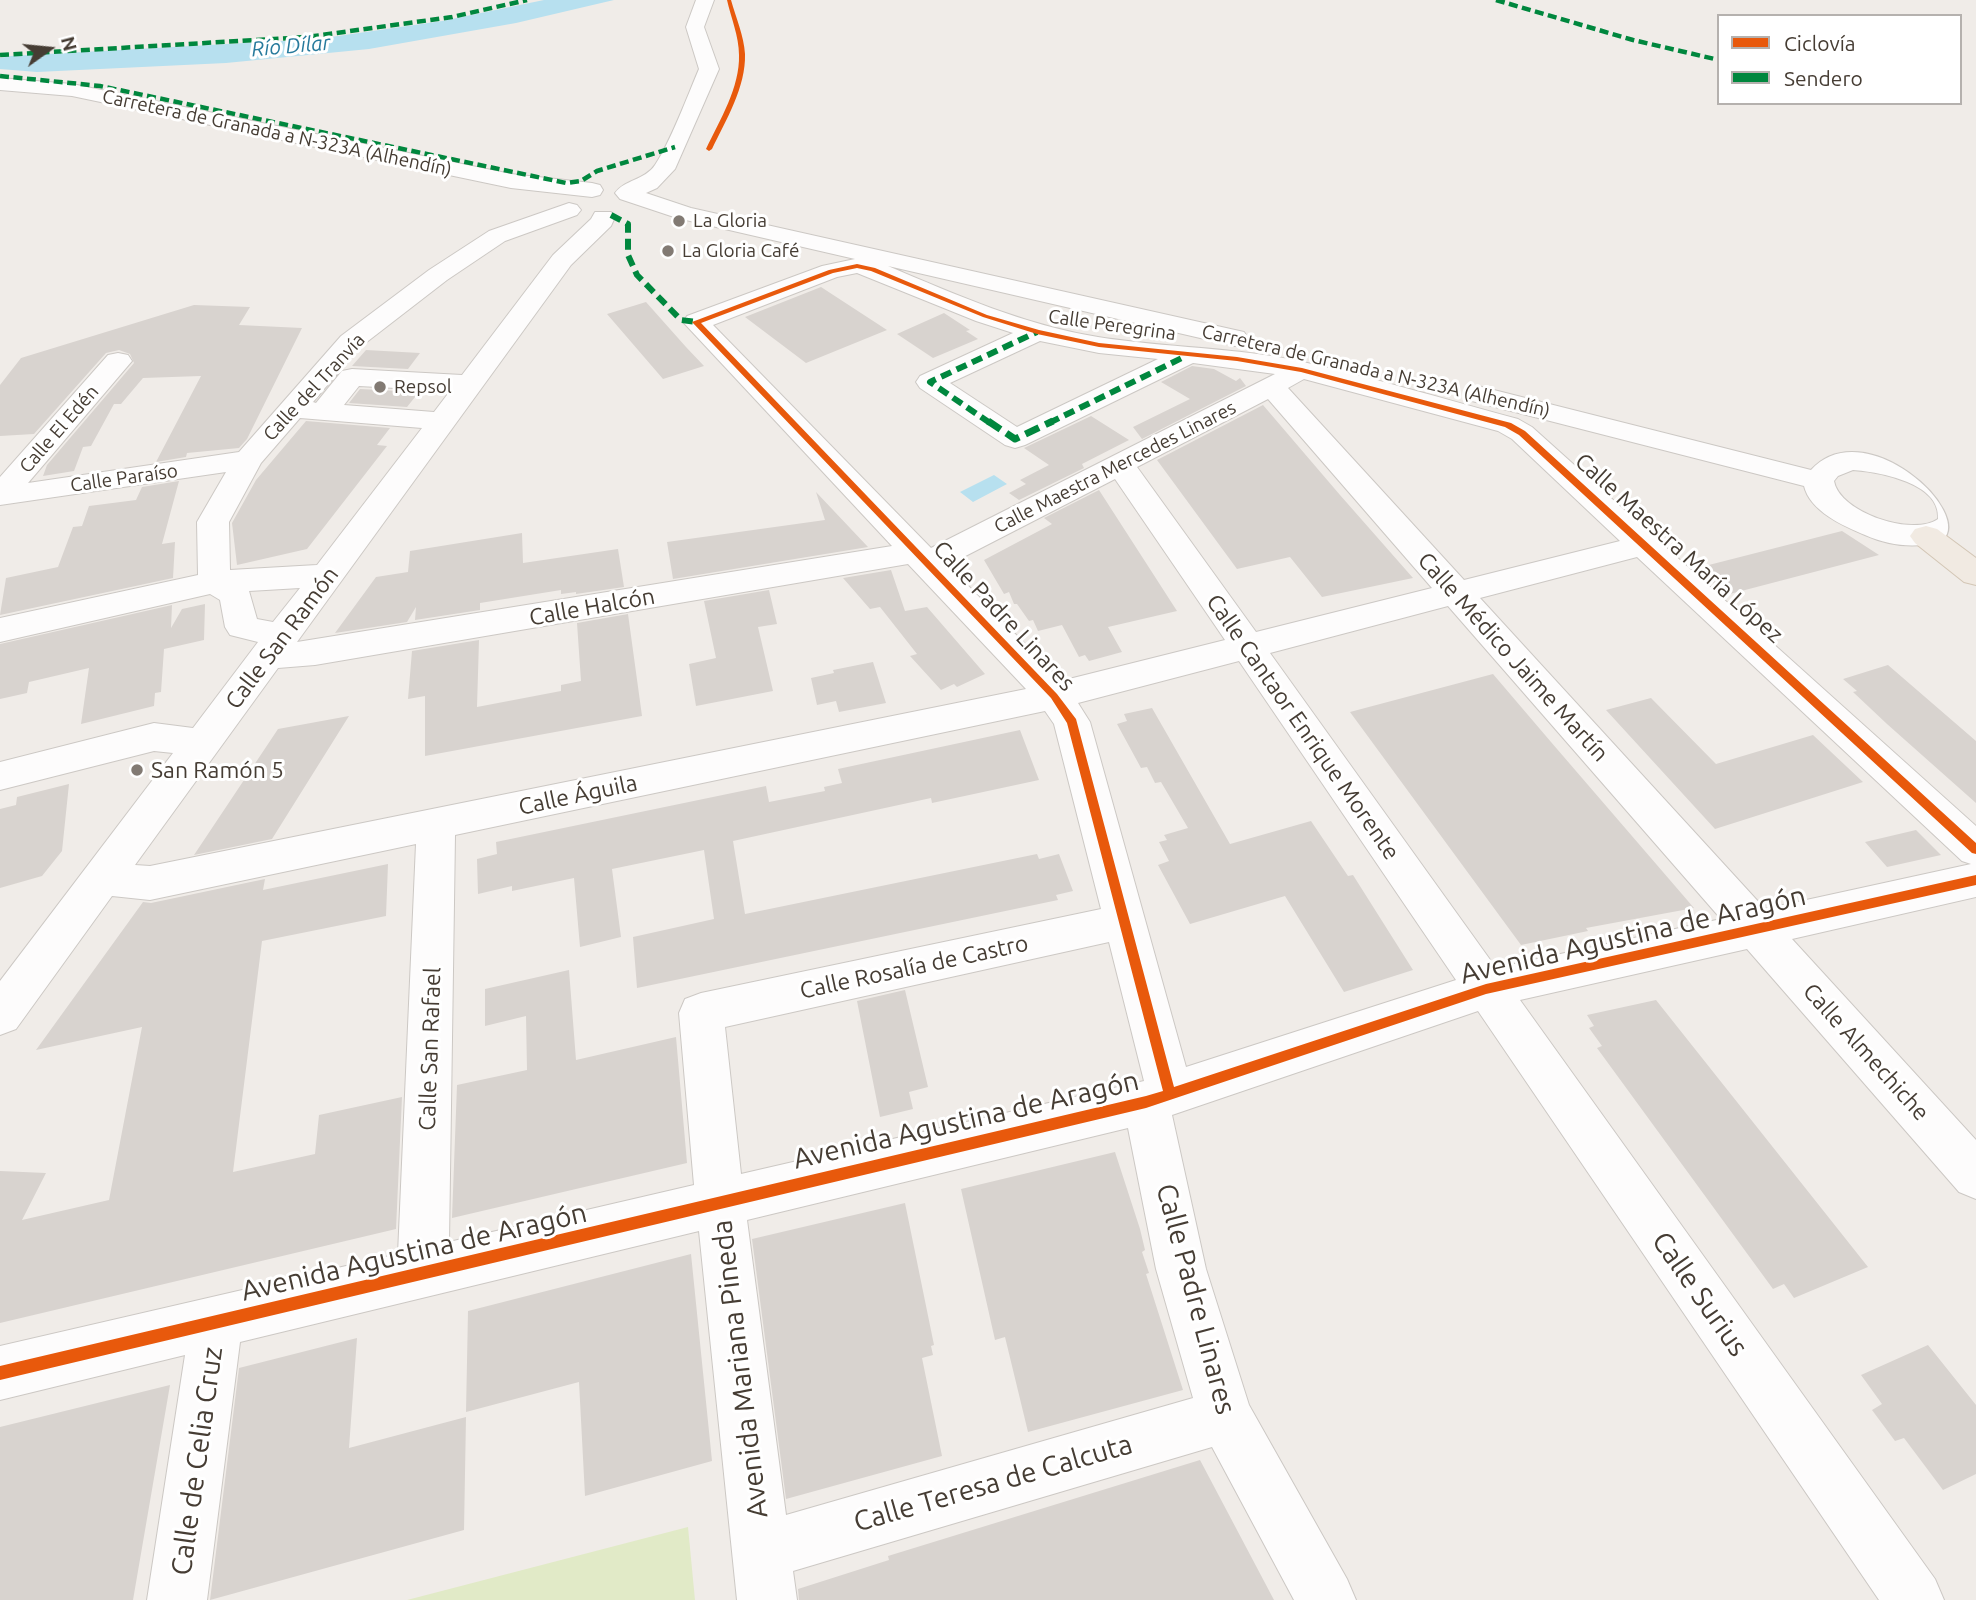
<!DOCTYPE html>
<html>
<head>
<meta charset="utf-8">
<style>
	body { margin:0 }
	#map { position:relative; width:1976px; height:1600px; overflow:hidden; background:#f0ece8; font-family:Ubuntu,sans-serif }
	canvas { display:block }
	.legend { position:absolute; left:1717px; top:14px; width:245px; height:91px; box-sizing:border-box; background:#fff; border:2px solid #b5b1ae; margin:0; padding:9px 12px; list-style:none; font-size:21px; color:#463d34 }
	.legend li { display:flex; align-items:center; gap:14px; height:35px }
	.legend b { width:35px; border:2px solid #b5b1ae }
	.north { position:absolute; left:14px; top:14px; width:70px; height:70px; -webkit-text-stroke:5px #fff; paint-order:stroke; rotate:75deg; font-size:19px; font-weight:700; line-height:28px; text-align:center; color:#463d34 }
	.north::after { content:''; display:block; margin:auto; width:24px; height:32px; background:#463d34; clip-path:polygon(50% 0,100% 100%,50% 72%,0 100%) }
</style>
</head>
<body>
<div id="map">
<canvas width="1976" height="1600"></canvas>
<ul class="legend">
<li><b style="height:9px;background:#e8590c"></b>Ciclovía</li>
<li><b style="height:9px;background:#00873e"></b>Sendero</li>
</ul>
<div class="north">N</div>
</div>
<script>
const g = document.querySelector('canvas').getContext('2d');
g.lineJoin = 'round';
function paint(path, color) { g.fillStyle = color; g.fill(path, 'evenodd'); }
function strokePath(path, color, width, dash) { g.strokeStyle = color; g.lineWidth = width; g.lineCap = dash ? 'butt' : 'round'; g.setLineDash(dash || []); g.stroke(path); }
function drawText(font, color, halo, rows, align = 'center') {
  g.font = font + ' Ubuntu,sans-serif'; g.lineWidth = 6; g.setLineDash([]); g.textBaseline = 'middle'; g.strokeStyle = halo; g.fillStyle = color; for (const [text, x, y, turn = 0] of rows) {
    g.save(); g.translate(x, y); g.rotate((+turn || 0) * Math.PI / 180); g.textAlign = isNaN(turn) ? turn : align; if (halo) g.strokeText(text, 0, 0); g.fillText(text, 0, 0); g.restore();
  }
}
const green = new Path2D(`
	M688 1527 695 1600H407Z`);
const water = new Path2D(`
	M544 0H614L516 23 369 49 226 63 37 72 0 69V58L11 56 317 39 442 21Z
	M994 475 1007 484 973 502 960 492Z`);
const building = new Path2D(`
	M821 287 887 330 806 363 745 317Z
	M646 302 686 347 704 366 663 379 607 314Z
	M194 305 250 307 239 325 302 328 247 439 239 448 187 453 186 457 156 462 201 376 143 378 121 404H114L91 446 83 447 74 471 43 476 47 465 134 363 130 354 119 350 106 353 34 434 0 436V385L21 358Z
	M944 313 970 330 966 331 978 339 933 358 897 334Z
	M366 350 420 353 408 369 352 366Z
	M1192 366 1214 369 1236 381 1240 378 1246 386 1142 439 1133 427 1190 399 1161 382Z
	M360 389 419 392 407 407 349 403Z
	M1263 405 1340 495 1413 578 1322 597 1290 557 1237 569 1157 460Z
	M1091 416 1129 440 1082 464 1084 468 1019 500 1009 493 1026 484 1020 480 1049 465 1024 448Z
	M306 421 390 428 377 445 387 446 307 549 237 565 232 523 256 480Z
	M179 481 162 544 175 542 173 578 0 615 6 578 58 567 73 527 82 526 89 506 136 500 142 487Z
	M1099 490 1177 611 1108 627 1122 652 1089 661 1085 655 1079 657 1062 625 1038 631 1033 620 1029 621 1017 604H1014L1009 592 1004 594 984 560 1052 524 1044 518Z
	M816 492 868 547 673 579 667 542 825 520Z
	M1842 531 1879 555 1726 595 1697 568Z
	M522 533 523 563 618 549 624 587 576 594V592L561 594V590L480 603V610L415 620 416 607 407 622 335 633 376 577 408 572 410 551Z
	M891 570 905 611 927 607 985 674 957 687 954 684 941 690 910 656 917 654 880 607 870 609 843 578Z
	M769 590 777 624 758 627 773 691 696 706 689 664 716 658 704 601Z
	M205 604 204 640 164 649 161 692 155 693 154 706 81 724 89 668 29 682 27 693 0 699V644L172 605 171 628 182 609Z
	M628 614 642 716 425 756V696L408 699 412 651 479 640 477 707 561 691V685L581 681 577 623Z
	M873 662 886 703 839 712 836 701 817 705 811 678 834 673 833 670Z
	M1888 665 1976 741V803L1887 724 1853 692 1857 691 1843 679Z
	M1493 674 1551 742 1694 908 1586 928 1588 931 1521 945 1350 712Z
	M1651 698 1716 764 1813 735 1863 782 1715 829 1606 710Z
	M1152 708 1230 844 1311 821 1348 876 1353 875 1413 970 1344 992 1285 896 1190 924 1158 865 1169 861 1159 842 1167 840 1164 835 1188 828 1161 782 1155 783 1147 767 1141 768 1117 724 1127 721 1124 714Z
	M349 716 272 839 194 855 278 729Z
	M1020 730 1039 780 932 803 931 798 733 841 745 914 1037 854 1039 859 1059 854 1073 891 1056 895 1058 900 637 988 633 937 714 919 704 850 612 869 621 937 580 947 574 878 512 891V886L478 894 477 859 497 854 496 842 766 786 769 802 825 791 824 787 842 783 838 769Z
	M69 784 62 851 42 876 0 888V809L16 805 17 797Z
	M1916 830 1941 855 1887 867 1865 842Z
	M388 864 386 916 262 941 233 1172 315 1154 319 1115 402 1097 396 1229 0 1323V1171L46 1173 22 1220 109 1200 142 1027 36 1050 143 902 151 903 265 879 263 890Z
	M569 970 576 1060 676 1037 687 1163 452 1218 457 1085 527 1070 526 1016 485 1026V989Z
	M905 990 928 1087 909 1092 913 1109 880 1117 857 1001Z
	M1656 1000 1741 1107 1868 1267 1794 1298 1784 1284 1773 1289 1597 1048 1602 1046 1589 1028 1594 1026 1587 1015Z
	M1115 1152 1140 1229 1145 1250 1142 1252 1149 1273 1146 1274 1183 1390 1028 1432 1005 1337 995 1340 961 1189Z
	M905 1203 934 1345 931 1346 933 1355 922 1358 942 1456 786 1499 752 1239Z
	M691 1254 712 1461 585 1496 579 1382 466 1412 468 1311Z
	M357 1338 349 1448 466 1417 464 1530 210 1600 239 1368Z
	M1928 1345 1976 1405V1474L1943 1490 1904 1438 1895 1441 1872 1410 1882 1404 1861 1375Z
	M170 1385 133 1600H0V1427Z
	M1200 1460 1274 1600H799L798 1589 889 1560 888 1556Z`);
const minor = new Path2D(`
	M696 0H714L704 27 719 69 675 169 657 188 646 193 691 208 1235 330 1244 332 1248 338 1244 344 1235 346 888 266C957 295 1024 325 1098 337 1166 348 1236 347 1303 362 1375 378 1447 400 1518 419L1532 427 1976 826V897L1792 939 1976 1140V1199L1959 1192 1747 949 1520 1000 1935 1579 1944 1600H1879L1478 1011 1172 1115 1206 1269 1249 1405 1347 1579 1356 1600H1294L1212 1447 793 1571 797 1600H737L699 1231 240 1342 207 1600H147L185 1355 0 1400V1346L398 1254 416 844 150 900 112 896 16 1029 0 1035V981L173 753 154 751 0 790V762L154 723 193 728 258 642 230 635 225 627 220 600 210 594 0 642V618L198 575 197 522 226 472 0 505V477L108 355 118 353 128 355 132 361 28 483 239 452 341 336 429 270 489 231 569 203 577 205 581 210 577 215 505 241 447 280 359 348 313 402 316 403 342 371 352 369 462 375 553 255 591 219 595 212H611L615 217 611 226 571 265 297 642 892 546 683 322 687 316 822 266 855 259 677 218 620 199 615 193C624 180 645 180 655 165 671 141 687 97 699 69L686 27ZM857 273 976 321 1013 333 920 376 916 382 920 388 1005 445 1015 448 1025 445 1193 363 1275 374 931 548 713 325 837 277ZM1040 341 1099 353 1158 359 1017 427 950 383ZM1304 379 1498 431 1512 439 1620 541 1464 580 1288 388ZM359 386 450 391 434 412 344 405ZM1268 399 1432 588 1256 632 1137 467ZM300 418 422 428 317 565 230 570 229 522 261 463ZM1115 479 1225 640 1061 681 948 565ZM1637 557 1962 861 1971 864 1765 909 1480 598ZM908 564 1026 689 150 866 135 865 278 668 315 665ZM300 588 273 622 257 619 249 591ZM1448 606 1721 919 1496 968 1270 653ZM1239 661 1456 980 1186 1067 1090 722 1078 703ZM1045 711 1054 724 1101 909 701 993 685 999 679 1013 694 1185 449 1242 455 835ZM1109 942 1144 1081 741 1174 725 1027ZM1128 1128 1156 1269 1193 1398 786 1515 747 1220Z
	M0 78 72 84 511 174 592 183 600 185 603 190 600 195 592 197 511 188 72 96 0 90Z
	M1478 386 1811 470C1864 411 1976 513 1942 541 1916 549 1890 546 1865 535 1843 526 1810 511 1804 486L1468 400 1464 394 1468 388ZM1853 470C1880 472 1941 483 1938 519 1912 537 1839 512 1834 481L1838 476Z`);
const major = new Path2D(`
	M1926 526 1937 529 1976 558V585L1964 582 1915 543 1910 536 1915 529Z`);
const quietFar2 = new Path2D(`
	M1496 0 1633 40 1719 60
	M0 55 307 37 452 17 527 0
	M0 76 100 86 566 183 581 181 597 171 675 147`);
const quietFar1 = new Path2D(`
	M611 215 628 224V255L637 275 681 320 696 322
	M990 423 930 382 1037 332
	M1049 423 1186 356`);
const quiet = new Path2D(`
	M988 421 1015 439 1053 421`);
const cycleway = new Path2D(`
	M727 0H731C736 18 744 36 745 54 746 87 726 120 712 149L709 151 706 149C720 120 740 87 739 55 739 36 731 18 727 0Z
	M857 264 875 268 987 315 1039 330 1099 343 1237 357 1302 368 1511 423 1525 431 1976 843V854L1972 853 1519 435 1505 427 1301 372 1237 361 1099 347 1037 334 983 317 871 271 857 268 833 273 701 323 1057 694 1076 719 1174 1087 1486 984 1976 875V885L1486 994 1146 1108 0 1380V1366L1146 1096 1163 1091 1067 723 1051 698 692 322 829 270Z`);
const markers = [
	[679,221,7,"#827a73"],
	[668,251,7,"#827a73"],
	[380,387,7,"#827a73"],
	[137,770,7,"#827a73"]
];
const farStreetnames = [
	["Carretera de Granada a N-323A (Alhendín)",277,133,12],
	["Calle Peregrina",1112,325,8],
	["Carretera de Granada a N-323A (Alhendín)",1376,371,13],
	["Calle del Tranvía",314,387,-47],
	["Calle El Edén",59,429,-49],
	["Calle Maestra Mercedes Linares",1115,467,-27],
	["Calle Paraíso",124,478,-8]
];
const farPoinames = [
	["La Gloria",693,221],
	["La Gloria Café",682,251],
	["Repsol",394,387]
];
const farWaternames = [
	["Río Dílar",291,46,-5]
];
const streetNames = [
	["Calle Maestra María López",1679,548,42],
	["Calle Halcón",592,607,-10],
	["Calle Padre Linares",1004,616,47],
	["Calle San Ramón",282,638,-53],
	["Calle Médico Jaime Martín",1513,657,48],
	["Calle Cantaor Enrique Morente",1303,727,55],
	["Calle Águila",578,795,-12],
	["Calle Rosalía de Castro",914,967,-12],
	["Calle San Rafael",430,1049,-88],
	["Calle Almechiche",1866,1052,48]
];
const poiNames = [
	["San Ramón 5",151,770]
];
const nearStreetnames = [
	["Avenida Agustina de Aragón",1633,935,-13],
	["Avenida Agustina de Aragón",966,1120,-13],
	["Avenida Agustina de Aragón",414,1252,-13],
	["Calle Surius",1700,1294,55],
	["Calle Padre Linares",1196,1299,75],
	["Avenida Mariana Pineda",740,1369,-97],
	["Calle de Celia Cruz",197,1461,-82],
	["Calle Teresa de Calcuta",993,1483,-16]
];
paint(green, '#e1eac7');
paint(water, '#b7e0ef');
paint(building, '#d8d3cf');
strokePath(minor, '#ccc8c4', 2);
strokePath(major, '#d3c6b5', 2);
paint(minor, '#fdfcfc');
paint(major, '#f1eae2');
strokePath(quietFar2, '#00873e', 4.5, [9, 4.5]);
strokePath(quietFar1, '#00873e', 6, [11, 6]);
strokePath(quiet, '#00873e', 7, [15, 7]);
paint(cycleway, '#e8590c');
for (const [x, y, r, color] of markers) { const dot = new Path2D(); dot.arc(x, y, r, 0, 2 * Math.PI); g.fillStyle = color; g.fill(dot); strokePath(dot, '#fff', 2.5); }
drawText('19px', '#463d34', '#fff', farStreetnames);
drawText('19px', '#463d34', '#fff', farPoinames, 'left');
drawText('italic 21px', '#277a9c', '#fff', farWaternames);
drawText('23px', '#463d34', '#fff', streetNames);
drawText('23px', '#463d34', '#fff', poiNames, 'left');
drawText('28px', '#463d34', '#fff', nearStreetnames);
</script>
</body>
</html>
